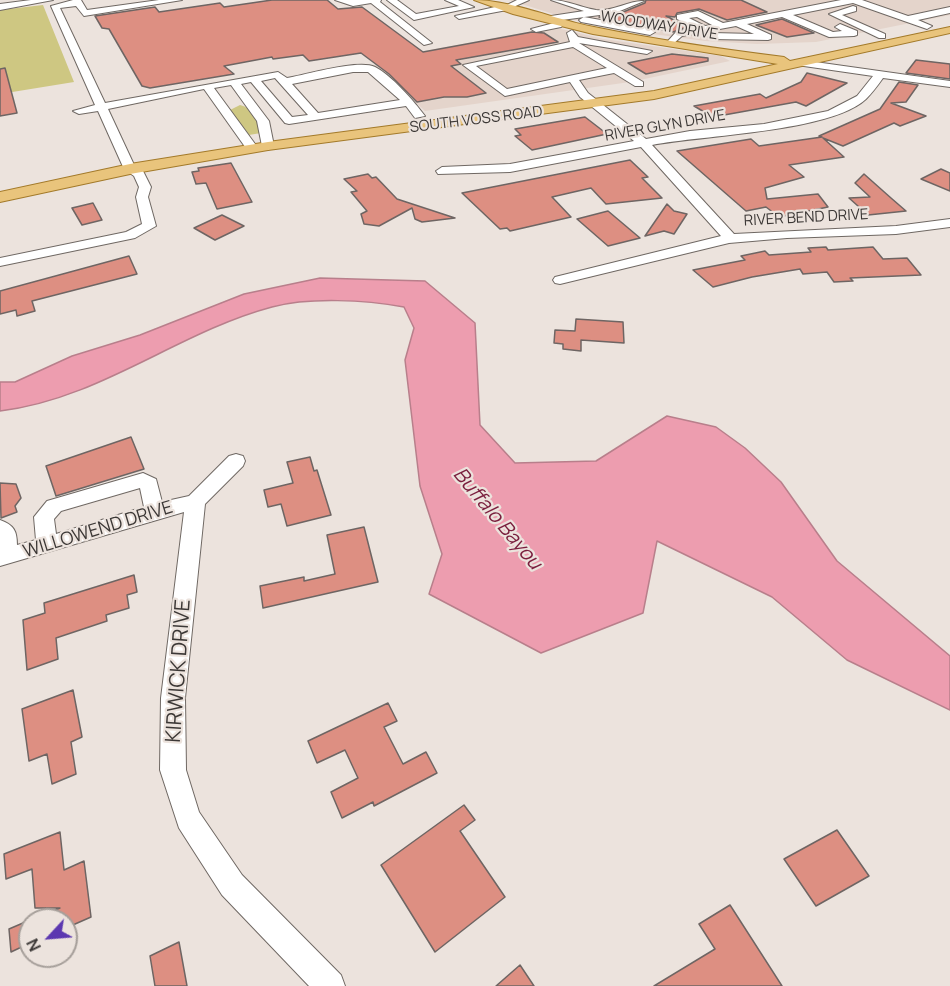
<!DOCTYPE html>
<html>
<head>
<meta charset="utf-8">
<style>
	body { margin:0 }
	#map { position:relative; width:950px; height:986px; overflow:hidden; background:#ece3dd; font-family:Manrope,sans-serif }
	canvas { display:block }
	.north { position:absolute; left:18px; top:908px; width:60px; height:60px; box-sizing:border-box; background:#ece3dd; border:2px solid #a69f9a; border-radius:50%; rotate:244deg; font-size:16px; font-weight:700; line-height:24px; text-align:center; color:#3c3836 }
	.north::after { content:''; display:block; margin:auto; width:21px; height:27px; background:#5c38b0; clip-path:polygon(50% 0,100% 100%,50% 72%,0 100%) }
</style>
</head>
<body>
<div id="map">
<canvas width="950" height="986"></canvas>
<div class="north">N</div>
</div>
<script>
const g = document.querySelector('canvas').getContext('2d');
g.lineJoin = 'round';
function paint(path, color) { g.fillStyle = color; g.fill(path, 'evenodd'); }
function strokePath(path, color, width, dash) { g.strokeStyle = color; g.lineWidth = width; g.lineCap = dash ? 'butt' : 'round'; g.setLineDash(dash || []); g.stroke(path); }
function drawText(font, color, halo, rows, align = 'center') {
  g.font = font + ' Manrope,sans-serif'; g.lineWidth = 4.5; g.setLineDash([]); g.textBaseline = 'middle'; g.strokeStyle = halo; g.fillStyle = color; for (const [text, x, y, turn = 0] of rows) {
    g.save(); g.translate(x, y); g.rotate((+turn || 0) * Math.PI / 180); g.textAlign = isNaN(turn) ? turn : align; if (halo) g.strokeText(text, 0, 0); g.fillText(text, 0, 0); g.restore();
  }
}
const built = new Path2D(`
	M509 0H950V15L816 42 757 44 705 41 623 30 569 19Z
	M553 27 604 39 721 56 730 61 630 82 425 111 374 65 381 59Z`);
const green = new Path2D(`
	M43 5 74 82 0 94V10Z
	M240 105C253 108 258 121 261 133L249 135 230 110Z`);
const water = new Path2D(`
	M320 278 425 281 475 323 480 425 515 463 596 461 667 416 716 427 745 448 781 482 837 561 950 656V710L847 660 772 597 657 541 643 613 541 653 429 594 442 554 420 486 405 360 414 328 404 307C365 300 310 297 272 307 178 332 100 399 0 411V382H15L72 356 140 335 244 294Z`);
const building = new Path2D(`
	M272 0H327L338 9 362 7 423 52 532 32 544 33 558 42 456 60 461 64 451 66 486 93 467 97H444L417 102 389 74 361 53 309 61 303 55 273 59 272 57 224 66 234 74 150 88 142 86 109 29 102 28 95 16 155 7 159 12 220 3 224 7Z
	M646 0H741L767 12 727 20 699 9 677 13 675 17 666 16 687 27 673 32 599 17 616 15 645 3Z
	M782 19 814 33 787 37 756 25Z
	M672 54 708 58V61L646 74 628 63Z
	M916 60 950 64V79L906 73Z
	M5 68 17 113 0 116V69Z
	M807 73 847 83 806 106 796 102 713 117 694 106 760 94 766 98 801 82Z
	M899 82 918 85 906 102 891 103 926 116 900 126 894 123 843 146 823 138 844 157 789 165 804 177 765 188 767 199 818 194 828 207 779 217 766 207 746 211 677 151 751 139 759 146 822 137 819 136 880 109Z
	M585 117 607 134 532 150 515 136 521 135 515 129Z
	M630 160 648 177 642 178 662 198 606 204 591 188 552 197 571 217 510 231 507 228 500 229 462 193Z
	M231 163 252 202 217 209 206 183 196 184 192 172 199 171 198 168Z
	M941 169 950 173V191L921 179Z
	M368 174 372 178 376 177 397 199 455 218 422 222 415 219 412 208 379 226 364 224 361 214 367 211 351 192 357 191 344 179Z
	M864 174 891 198 906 211 868 215 849 198 870 197 855 183Z
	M93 203 102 220 82 225 72 208Z
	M667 204 674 211 687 214 674 234 664 231 645 236Z
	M608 211 640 238 608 246 577 219Z
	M222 215 244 226 215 240 194 228Z
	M826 247 828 250 873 247 883 259 907 258 921 275 850 278 853 281 834 282 827 272 803 274 800 269 752 277 713 287 693 270 745 260 741 256 765 251 769 255 811 252 808 248Z
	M129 256 137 274 32 301 35 311 17 316 16 310 0 314V291Z
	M576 319 623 322 624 343 581 340V351L563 349V344L554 343 555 330 575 331Z
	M131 437 144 469 56 496 46 466Z
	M310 457 314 471 317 470 331 515 287 526 281 504 268 507 264 490 293 483 287 462Z
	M0 483 16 484 21 498 15 506 17 512 1 518Z
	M364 527 378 582 263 608 260 586 304 577V581L335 574 327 535Z
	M134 575 137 592 127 595 129 608 106 615 107 621 56 638 58 659 27 670 23 620 45 613 44 603Z
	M73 690 82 737 71 742 76 774 52 784 47 754 29 761 22 709Z
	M388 703 397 721 384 727 403 764 426 752 437 773 374 806 373 802 342 818 331 792 358 778 345 750 317 763 308 741Z
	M464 805 475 820 460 831 505 897 435 952 381 865Z
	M837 830 869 876 816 906 784 859Z
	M60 832 64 870 84 861 91 917 66 928V920H31L60 908H35L32 869 6 879 4 854Z
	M730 905 782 986H654L715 949 699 924Z
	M30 920V943L11 952 9 929Z
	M179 942 187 986H155L150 956Z
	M520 965 534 986H496Z`);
const minor = new Path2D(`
	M31 0H53L0 10V4Z
	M73 0H81L87 10 159 0H182L84 16 76 6 60 8 105 103 278 72 287 78C305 75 359 59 375 67 391 75 414 101 425 116L415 118 406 106 289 124 285 123 251 82 241 84 269 121 274 146 268 150 262 146 257 121 231 85 214 88 258 148 252 152 248 151 204 89 108 109 135 167 143 171 151 187 148 197 156 226 135 238 0 266V258L126 232 142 224 136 197 139 187 134 176 124 169 98 111 79 114 73 111 95 105 51 6ZM353 72H368L400 100 318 113 292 84ZM275 78 308 115 292 117 261 81Z
	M335 0H381L380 2 432 43 424 45 371 3 353 6Z
	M387 0H397L416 14 459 6 445 0H458L474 7 414 20Z
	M517 0H529L511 8 507 5Z
	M551 0C567 0 582 8 596 10 613 12 629 0 644 1L615 13 554 21 549 18 551 16 584 11Z
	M841 0H862L908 16 950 7V13L918 20 932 26 927 29 853 3 793 15 833 32 842 31 835 27 840 24 857 31V35L854 36 829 37 782 17 747 24 771 35V39L768 40 712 39 707 36 712 33 754 34 736 26 682 36 673 44 668 41 676 32 695 28 677 19V15L698 11 723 23ZM697 17 712 25 705 26 689 18Z
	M504 5 507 6V10L459 19 455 16Z
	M853 6 856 7V11L842 15 885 34V38H879L829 14Z
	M584 17 650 29 655 32 650 35 581 22 579 20Z
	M558 22 563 25 561 27 536 32 531 29Z
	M572 30 578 37 652 51 647 54 579 43 643 82V86H635L614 73 579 80 588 93 646 139 690 131 764 124 828 111 857 96 873 76 797 65V61L801 60 950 81V87L883 78C878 85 872 93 866 99 831 132 702 135 652 145L734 234 896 226 950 219V227L896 234 787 238 729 243 560 284 555 283 553 280 555 277 721 236 641 147 510 172 438 174 436 171 442 167 510 164 634 141 580 97 570 82 505 96 463 65 570 42 567 33ZM573 47 607 68 507 89 476 66Z
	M236 454 243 456 245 461 243 466 205 504 185 698 186 770 199 812 242 875 341 975 345 986H309L222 895 179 828 160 770 161 698 184 512 0 566V520C14 525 17 531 17 545L36 540 34 517 47 501 143 473 156 479 162 502 189 496 229 456ZM140 488 144 507 56 534 54 519 61 511Z`);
const major = new Path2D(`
	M474 0C510 0 557 20 594 27 657 40 720 49 784 57L790 61 950 27V33L654 99 268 150 130 174 0 202V192L130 164 268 142 654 91 778 64 593 34 513 14Z`);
const farStreetnames = [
	["WOODWAY DRIVE",659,26,9],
	["SOUTH VOSS ROAD",476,120,-7],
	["RIVER GLYN DRIVE",665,126,-10],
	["RIVER BEND DRIVE",806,218,-3]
];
const streetNames = [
	["WILLOWEND DRIVE",98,530,-17]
];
const waterNames = [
	["Buffalo Bayou",497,519,50]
];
const nearStreetnames = [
	["KIRWICK DRIVE",179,671,-86]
];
paint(built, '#e4d4cb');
paint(green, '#cec782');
paint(water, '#ed9daf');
strokePath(water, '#b87f8b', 1.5);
paint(building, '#dd8f82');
strokePath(building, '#6e6563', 1.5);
strokePath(minor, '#6f6863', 2);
strokePath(major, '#a37a2a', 2);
paint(minor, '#fff');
paint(major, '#e9c47c');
drawText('15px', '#3c3836', '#ece3dd', farStreetnames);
drawText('18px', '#3c3836', '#ece3dd', streetNames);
drawText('italic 20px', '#7a1e3d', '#ece3dd', waterNames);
drawText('21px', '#3c3836', '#ece3dd', nearStreetnames);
</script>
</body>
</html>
